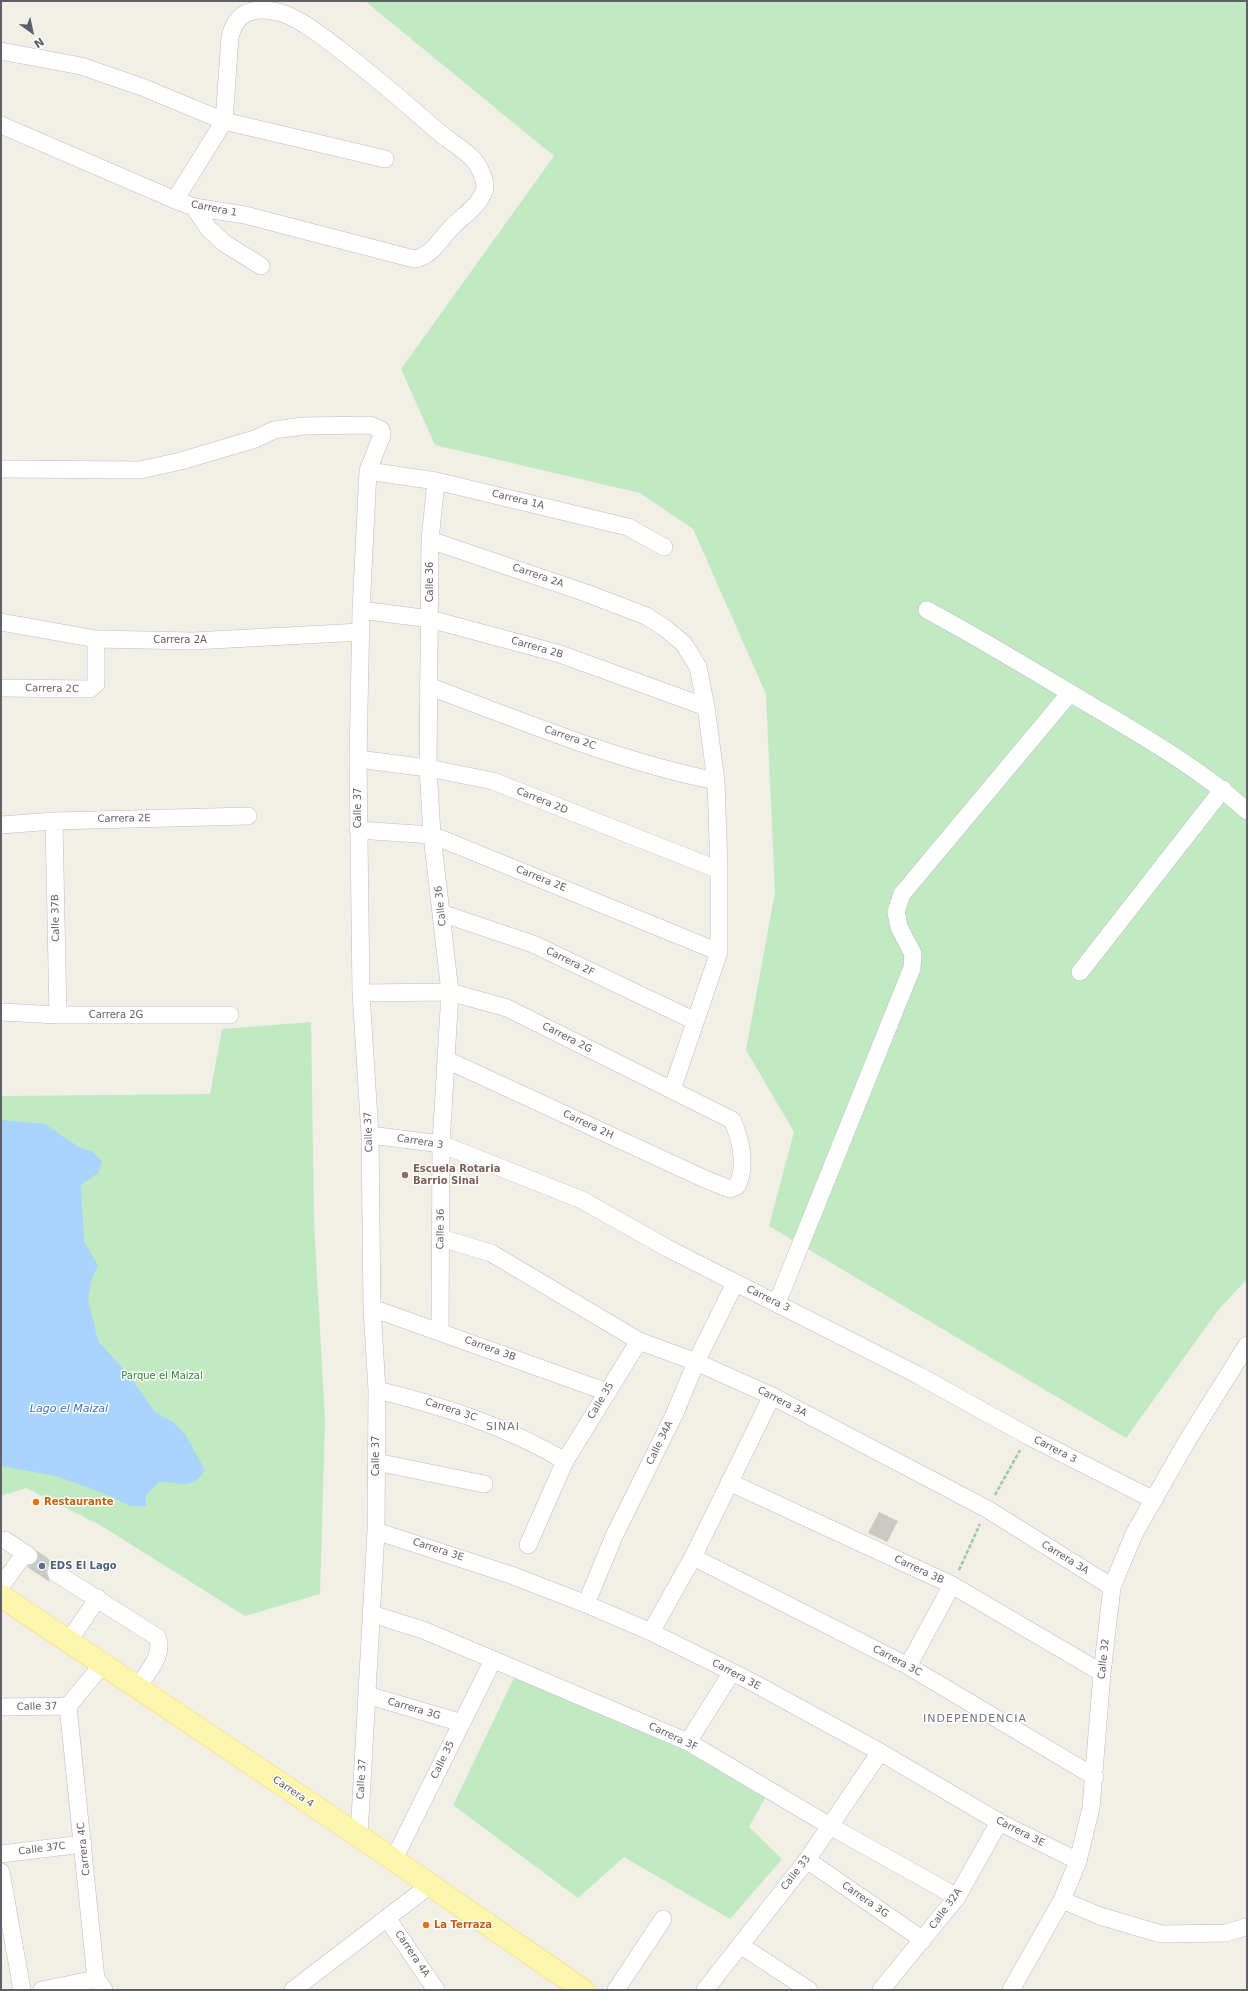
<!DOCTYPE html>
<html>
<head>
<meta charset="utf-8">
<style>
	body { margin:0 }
	#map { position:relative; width:1248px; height:1991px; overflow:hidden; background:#f1efe6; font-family:"DejaVu Sans",sans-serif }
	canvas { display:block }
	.frame { position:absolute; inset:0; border:2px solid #5d6167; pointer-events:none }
	.north { position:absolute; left:12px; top:12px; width:40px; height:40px; -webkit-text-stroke:3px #fff; paint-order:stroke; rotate:147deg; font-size:11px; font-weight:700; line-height:16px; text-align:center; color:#5d6167 }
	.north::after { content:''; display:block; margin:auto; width:14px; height:18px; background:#5d6167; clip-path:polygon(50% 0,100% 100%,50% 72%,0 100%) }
</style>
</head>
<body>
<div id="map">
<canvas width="1248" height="1991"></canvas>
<div class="frame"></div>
<div class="north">N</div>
</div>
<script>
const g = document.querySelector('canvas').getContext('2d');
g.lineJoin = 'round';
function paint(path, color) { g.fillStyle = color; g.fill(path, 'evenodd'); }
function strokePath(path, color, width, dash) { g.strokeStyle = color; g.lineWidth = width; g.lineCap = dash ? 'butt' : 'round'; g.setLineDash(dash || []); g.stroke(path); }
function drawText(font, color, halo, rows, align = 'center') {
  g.font = font + ' "DejaVu Sans",sans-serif'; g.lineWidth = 3; g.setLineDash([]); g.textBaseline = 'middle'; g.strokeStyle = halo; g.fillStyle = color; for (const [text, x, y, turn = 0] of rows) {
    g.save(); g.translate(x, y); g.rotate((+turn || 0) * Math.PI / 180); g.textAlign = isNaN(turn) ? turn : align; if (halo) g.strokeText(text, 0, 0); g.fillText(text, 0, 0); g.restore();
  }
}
const green = new Path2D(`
	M365 1H1247V1279L1219 1309 1126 1438 769 1226 794 1132 746 1050 775 892 766 694 693 529 640 493 435 445 401 369 554 156Z
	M311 1022 314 1220 325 1421 320 1594 245 1616 100 1525 26 1488 1 1496V1096L210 1094 222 1029Z
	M514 1678 684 1750 765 1798 749 1827 782 1859 730 1919 624 1857 578 1898 453 1805Z`);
const water = new Path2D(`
	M1 1120 45 1124 82 1149 92 1151 102 1161 98 1173 81 1185 84 1241 98 1266 92 1279 88 1299 98 1341 128 1374 155 1412 173 1422 185 1434 205 1470C192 1491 180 1482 159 1482L146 1495V1506H131L100 1492 56 1476 1 1466Z`);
const building = new Path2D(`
	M879 1512 898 1521 887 1542 868 1533Z
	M38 1553 55 1563 48 1567 46 1572 50 1582 27 1567 37 1562Z`);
const minorTunnel = new Path2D(`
	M29 1556 56 1573`);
const path = new Path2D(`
	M995 1495 1020 1450
	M959 1570 980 1524`);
const minor = new Path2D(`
	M1 51 81 66 142 87 224 121 385 159
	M1 125 175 200 194 207 245 215 414 259C432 257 441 237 454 225 464 215 485 201 485 185 484 176 478 164 472 158 463 149 451 142 441 134 410 107 380 81 348 56 329 41 296 14 273 11 249 7 236 14 230 37L224 121 175 200
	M194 207 208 228 224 243 261 266
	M1 469 140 470 181 461 255 439 274 430 303 426 370 425 381 430 382 435 368 471 361 610 358 759 361 993 370 1135 372 1308 377 1390 376 1531 359 1836
	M368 471 436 481 628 527 664 547
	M436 481 430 540 428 768 432 835 450 992 441 1144 440 1331
	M430 540 586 593 646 616 665 628 684 644 698 667 706 707 716 781 719 870V952L672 1090
	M361 610 430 619 560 654 706 707
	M927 610C983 640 1037 673 1092 706 1146 738 1200 769 1247 811
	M1 622 96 639 193 641 361 632
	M428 686C522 721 617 761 716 781
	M1 688 90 689 96 684V639
	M358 759 428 768 493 781 719 870
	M54 821 58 1015
	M1 825 54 821 248 816
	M358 830 432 835 719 952
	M441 913 533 944 695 1021
	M1080 972 1223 789
	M361 993 450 992 507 1008 732 1120C741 1139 747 1166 737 1186L730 1189 707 1180 447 1060
	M1 1012 58 1015H230
	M370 1135 441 1144 582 1200 667 1248 918 1375 1028 1436 1154 1500
	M441 1238 491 1253 639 1341 696 1362 772 1396 987 1509 1112 1587
	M777 1303 912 968 913 954 899 927 896 912 902 894 1070 693
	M372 1308 607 1392
	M377 1390C443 1406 506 1426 565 1461
	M376 1462 484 1484
	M729 1482 952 1585 1102 1673
	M376 1531 511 1575 586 1604 651 1632 750 1681 880 1752 999 1822 1078 1861
	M5 1540 29 1556
	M528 1545 565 1461 639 1341
	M693 1557 908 1666 1095 1777
	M56 1573 157 1637C165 1655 146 1674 137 1688
	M1 1586 25 1553
	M586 1604 615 1534 675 1413 696 1362 735 1283
	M372 1614 423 1630 688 1742 830 1826 957 1897
	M651 1632 693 1557 772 1396
	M68 1642 98 1598
	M908 1666 952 1585
	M367 1695 462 1723
	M68 1706 96 1979 104 1990
	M1 1707 68 1706 102 1665
	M688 1742 732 1672
	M1 1854 83 1844
	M394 1859 493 1660
	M807 1860 923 1940
	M1 1872 22 1990
	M1062 1900 1100 1916 1161 1934 1226 1933 1246 1927
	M387 1918 436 1990
	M740 1945 809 1990
	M42 1990 96 1979
	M293 1990 430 1885
	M616 1990 663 1919
	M705 1990 807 1860 880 1752
	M881 1990 957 1897 999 1822
	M1011 1990 1062 1900 1078 1861 1091 1808 1102 1673 1112 1587 1134 1534 1187 1441 1247 1345`);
const major = new Path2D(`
	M1 1596 359 1836 583 1990`);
const markers = [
	[405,1175,4,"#8d6e63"],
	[36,1502,4,"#e8710a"],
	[42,1566,4,"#5c6f8a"],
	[426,1925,4,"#e8710a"]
];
const streetNames = [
	["Carrera 1",214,209,11],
	["Carrera 1A",518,500,14],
	["Carrera 2A",538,576,19],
	["Calle 36",430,582,-90],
	["Carrera 2A",180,640],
	["Carrera 2B",537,648,16],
	["Carrera 2C",52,689,1],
	["Carrera 2C",570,738,19],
	["Carrera 2D",542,801,22],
	["Calle 37",358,808,-90],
	["Carrera 2E",124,819,-1],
	["Carrera 2E",541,879,22],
	["Calle 36",441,906,-96],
	["Calle 37B",56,918,-91],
	["Carrera 2F",570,962,26],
	["Carrera 2G",116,1015],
	["Carrera 2G",567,1038,27],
	["Carrera 2H",588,1125,25],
	["Calle 37",369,1132,-92],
	["Carrera 3",420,1142,9],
	["Calle 36",441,1229,-89],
	["Carrera 3",768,1299,26],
	["Carrera 3B",490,1349,20],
	["Calle 35",601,1401,-59],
	["Carrera 3A",782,1402,27],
	["Carrera 3C",451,1410,18],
	["Calle 34A",660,1443,-64],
	["Carrera 3",1055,1450,27],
	["Calle 37",376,1456,-90],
	["Carrera 3E",438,1550,18],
	["Carrera 3A",1065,1558,32],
	["Carrera 3B",919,1570,25],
	["Calle 32",1104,1659,-84],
	["Carrera 3C",897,1661,28],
	["Carrera 3E",736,1675,28],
	["Calle 37",37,1707,-1],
	["Carrera 3G",414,1709,16],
	["Carrera 3F",673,1737,25],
	["Calle 35",443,1760,-64],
	["Calle 37",362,1779,-87],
	["Carrera 4",293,1792,34],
	["Carrera 3E",1020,1832,27],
	["Calle 37C",42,1849,-7],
	["Carrera 4C",84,1849,-96],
	["Calle 33",796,1873,-52],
	["Carrera 3G",865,1900,35],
	["Calle 32A",946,1909,-54],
	["Carrera 4A",412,1954,56]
];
const educationNames = [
	["Escuela Rotaria",413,1169],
	["Barrio Sinai",413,1181]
];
const parkNames = [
	["Parque el Maizal",162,1376]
];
const foodNames = [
	["Restaurante",44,1502],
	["La Terraza",434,1925]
];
const serviceNames = [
	["EDS El Lago",50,1566]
];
const waterNames = [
	["Lago el Maizal",69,1409]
];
const neighbourhoodNames = [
	["SINAI",503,1427],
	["INDEPENDENCIA",975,1719]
];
paint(green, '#c1eac3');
paint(water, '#a8d4ff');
paint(building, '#ccc9c3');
strokePath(minorTunnel, '#ccccc6', 17, [17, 8]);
strokePath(minor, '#babdc2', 18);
strokePath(major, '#fbd654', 23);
strokePath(path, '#98c9a9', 2.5, [4, 2]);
strokePath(minor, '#fff', 17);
strokePath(major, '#fff6ad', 22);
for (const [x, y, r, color] of markers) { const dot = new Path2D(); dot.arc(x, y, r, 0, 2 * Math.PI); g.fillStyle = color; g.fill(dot); strokePath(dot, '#fff', 1.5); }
drawText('10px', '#5d6167', '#fff', streetNames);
drawText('bold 10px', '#785e54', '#fff', educationNames, 'left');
drawText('10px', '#2f8538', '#fff', parkNames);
drawText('bold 10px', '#c56008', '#fff', foodNames, 'left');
drawText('bold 10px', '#4e5e75', '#fff', serviceNames, 'left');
drawText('italic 11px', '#3b72ba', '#fff', waterNames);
g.letterSpacing = '1px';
drawText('11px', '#6e7379', '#fff', neighbourhoodNames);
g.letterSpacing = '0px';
</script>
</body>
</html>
